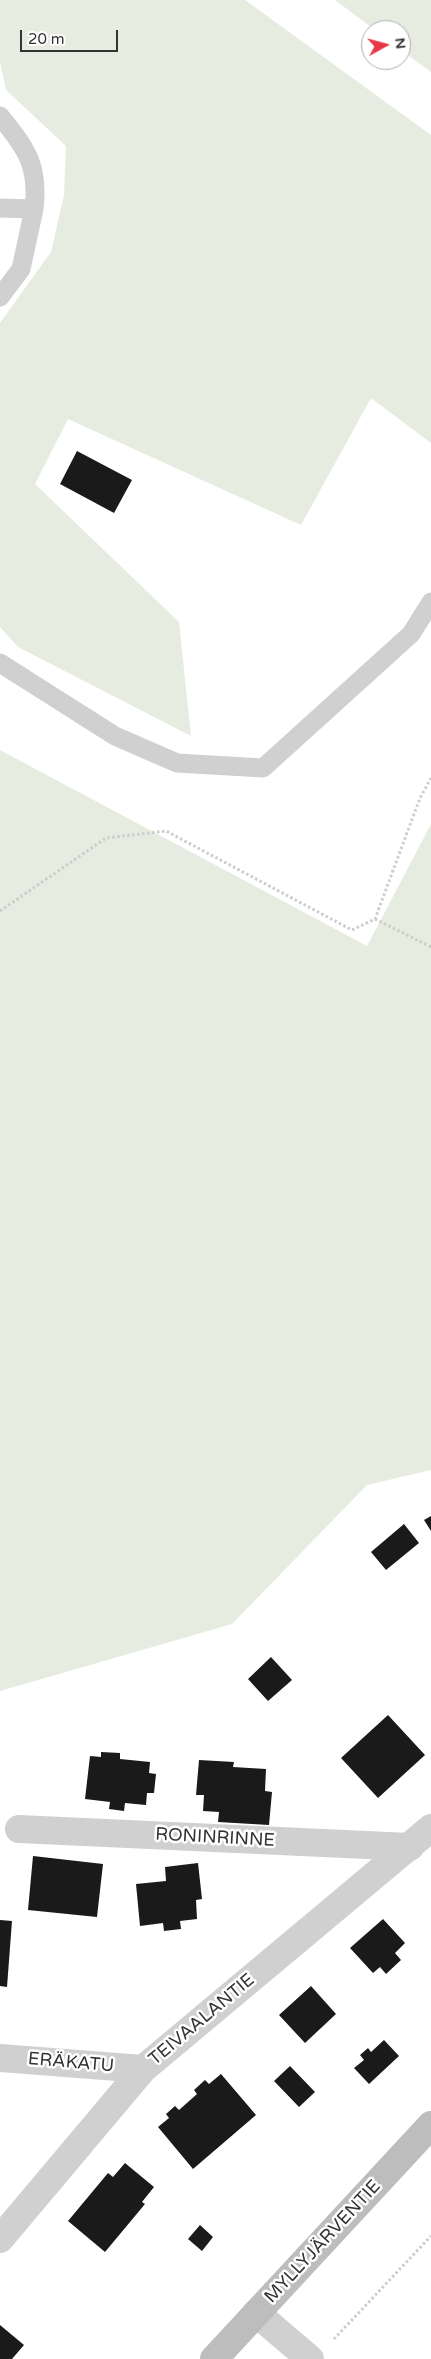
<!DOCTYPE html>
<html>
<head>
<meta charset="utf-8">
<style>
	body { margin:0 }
	#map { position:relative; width:431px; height:2359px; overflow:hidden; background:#fff; font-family:"Varela Round",sans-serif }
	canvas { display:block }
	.north { position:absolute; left:361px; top:20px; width:50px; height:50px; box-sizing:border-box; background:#fff; border:1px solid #adadad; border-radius:50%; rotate:83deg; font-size:14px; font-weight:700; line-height:20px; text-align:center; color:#333 }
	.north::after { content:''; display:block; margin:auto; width:18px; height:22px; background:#e63946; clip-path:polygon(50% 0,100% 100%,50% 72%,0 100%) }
	.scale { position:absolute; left:20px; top:30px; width:98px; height:22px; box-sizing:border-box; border:2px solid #333; border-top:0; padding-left:6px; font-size:15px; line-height:18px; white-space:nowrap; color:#333; -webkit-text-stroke:4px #fff; paint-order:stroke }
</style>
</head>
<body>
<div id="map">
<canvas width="431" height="2359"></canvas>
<div class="north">N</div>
<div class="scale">20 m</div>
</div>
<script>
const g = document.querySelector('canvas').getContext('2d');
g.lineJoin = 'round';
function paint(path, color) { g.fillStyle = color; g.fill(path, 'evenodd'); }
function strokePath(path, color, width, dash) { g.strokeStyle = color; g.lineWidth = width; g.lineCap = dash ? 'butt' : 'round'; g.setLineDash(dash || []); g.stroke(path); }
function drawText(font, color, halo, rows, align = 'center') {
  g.font = font + ' "Varela Round",sans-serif'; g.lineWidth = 5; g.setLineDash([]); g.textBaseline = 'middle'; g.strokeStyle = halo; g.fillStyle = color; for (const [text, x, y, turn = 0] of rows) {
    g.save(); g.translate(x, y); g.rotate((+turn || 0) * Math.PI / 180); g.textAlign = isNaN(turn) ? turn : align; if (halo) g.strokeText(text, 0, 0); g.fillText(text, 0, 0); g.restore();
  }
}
const green = new Path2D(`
	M0 0H245L431 135V443L371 398 301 525 68 419 35 484 179 622 191 736 18 647 0 627V323L51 252 64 195 66 146 6 90 0 62Z
	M335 0H431V72L401 50V30H375Z
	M0 750 367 946 431 824V1470L367 1485 232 1624 0 1691Z`);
const building = new Path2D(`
	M77 451 132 480 114 513 60 484Z
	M431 1516V1531L424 1520Z
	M404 1524 419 1543 386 1570 371 1552Z
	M271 1657 292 1680 268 1701 248 1679Z
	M388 1715 425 1755 378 1798 341 1758Z
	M101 1752 120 1753V1759L150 1762 149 1773 156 1774 154 1793H147L146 1805 125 1803 124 1811 109 1809 110 1802 85 1799 90 1756 101 1757Z
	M199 1760 234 1762 233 1767 266 1769 265 1791 272 1792 269 1825 218 1822 219 1812 203 1811 204 1795H196Z
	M33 1856 103 1864 97 1917 28 1910Z
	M198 1863 202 1899 196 1900 197 1919 180 1921 181 1929 164 1931 163 1923 140 1926 136 1884 166 1881 165 1867Z
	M383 1919 405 1943 395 1953 401 1960 386 1974 380 1967 373 1973 350 1948Z
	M0 1920 12 1921 7 1987 0 1986Z
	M311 1986 336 2014 305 2043 279 2015Z
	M384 2040 399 2056 369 2084 354 2068 364 2060 360 2055 368 2048 371 2052Z
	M290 2066 315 2092 299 2107 274 2081Z
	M221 2074 256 2115 193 2169 158 2127 169 2118 166 2114 175 2106 179 2110 197 2094 194 2090 205 2080 209 2084Z
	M125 2163 154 2187 142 2202 145 2204 105 2252 68 2221 108 2173 113 2177Z
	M200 2225 213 2237 202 2251 188 2239Z
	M0 2325 24 2345 12 2359H0Z`);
const path = new Path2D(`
	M0 911 106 838 166 831 352 930 375 919 420 798 431 778
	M375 919 431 947
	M334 2339 431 2236`);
const lane = new Path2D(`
	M0 116C27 149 39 166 34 209L0 208
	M0 297 21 269 34 209
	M0 663 115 736 177 763 263 768 411 634 431 602`);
const street = new Path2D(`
	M19 1829 410 1847
	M0 2058 143 2069
	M0 2239 143 2069 431 1828
	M256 2313 310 2359`);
const secondary = new Path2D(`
	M214 2359 431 2125`);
const streetNames = [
	["RONINRINNE",215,1838,3],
	["TEIVAALANTIE",202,2020,-40],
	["ERÄKATU",71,2063,5],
	["MYLLYJÄRVENTIE",323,2242,-47]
];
paint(green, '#e6ecdf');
paint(building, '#1a1a1a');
strokePath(path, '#cdcdcd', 3, [2.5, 2.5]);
strokePath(lane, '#d0d0d0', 19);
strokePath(street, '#d0d0d0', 28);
strokePath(secondary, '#bdbdbd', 28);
drawText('18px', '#333', '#fff', streetNames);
</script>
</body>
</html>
